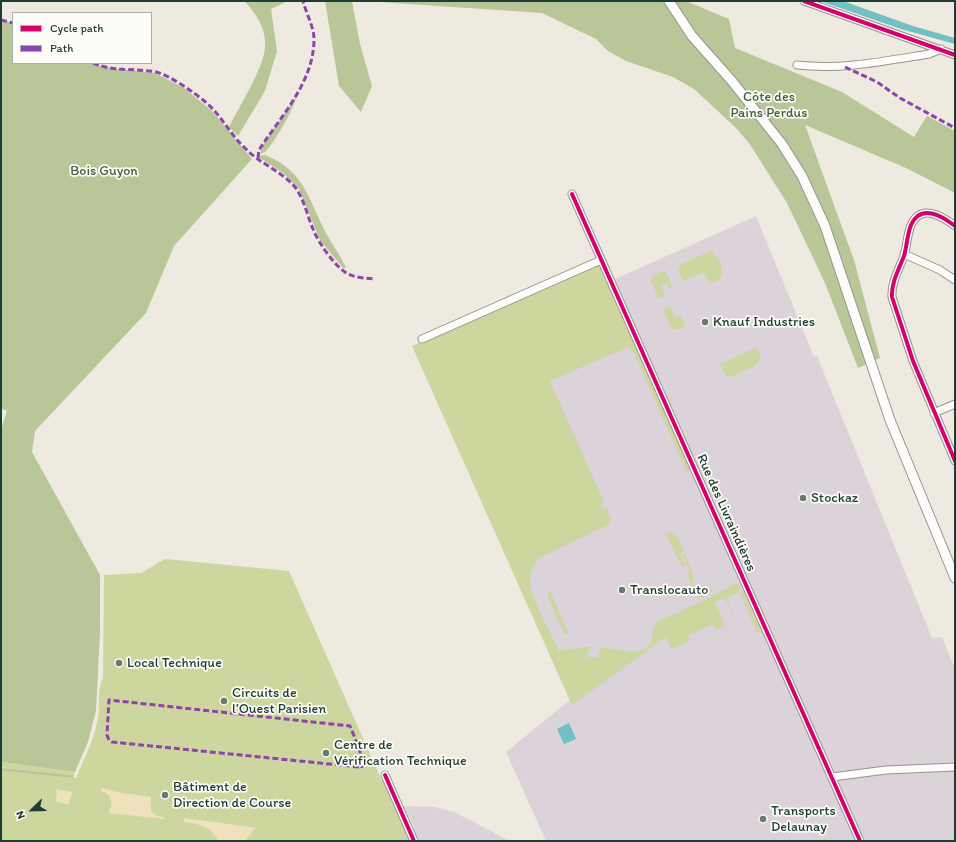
<!DOCTYPE html>
<html>
<head>
<meta charset="utf-8">
<style>
	body { margin:0 }
	#map { position:relative; width:956px; height:842px; overflow:hidden; background:#efeadf; font-family:Itim,sans-serif }
	canvas { display:block }
	.frame { position:absolute; inset:0; border:2px solid #1f3d34; pointer-events:none }
	.legend { position:absolute; left:12px; top:12px; width:140px; height:52px; box-sizing:border-box; background:#fdfcf7; border:1px solid #a4b0a9; margin:0; padding:5px 7px; list-style:none; font-size:12px; color:#1f3d34 }
	.legend li { display:flex; align-items:center; gap:8px; height:20px }
	.legend b { width:20px; border:1px solid #a4b0a9 }
	.north { position:absolute; left:12px; top:790px; width:40px; height:40px; -webkit-text-stroke:3px #fdfcf7; paint-order:stroke; rotate:247deg; font-size:11px; font-weight:700; line-height:16px; text-align:center; color:#1f3d34 }
	.north::after { content:''; display:block; margin:auto; width:14px; height:18px; background:#1f3d34; clip-path:polygon(50% 0,100% 100%,50% 72%,0 100%) }
</style>
</head>
<body>
<div id="map">
<canvas width="956" height="842"></canvas>
<div class="frame"></div>
<ul class="legend">
<li><b style="height:5px;background:#d6006c"></b>Cycle path</li>
<li><b style="height:5px;background:#8e44ad"></b>Path</li>
</ul>
<div class="north">N</div>
</div>
<script>
const g = document.querySelector('canvas').getContext('2d');
g.lineJoin = 'round';
function paint(path, color) { g.fillStyle = color; g.fill(path, 'evenodd'); }
function strokePath(path, color, width, dash) { g.strokeStyle = color; g.lineWidth = width; g.lineCap = dash ? 'butt' : 'round'; g.setLineDash(dash || []); g.stroke(path); }
function drawText(font, color, halo, rows, align = 'center') {
  g.font = font + ' Itim,sans-serif'; g.lineWidth = 3.5; g.setLineDash([]); g.textBaseline = 'middle'; g.strokeStyle = halo; g.fillStyle = color; for (const [text, x, y, turn = 0] of rows) {
    g.save(); g.translate(x, y); g.rotate((+turn || 0) * Math.PI / 180); g.textAlign = isNaN(turn) ? turn : align; if (halo) g.strokeText(text, 0, 0); g.fillText(text, 0, 0); g.restore();
  }
}
const industrial = new Path2D(`
	M756 216 814 357 817 356 932 638 942 637 955 669V841H546L506 752 570 700 437 401 629 315 613 280Z
	M404 806 435 807 454 812 510 841H400L414 827Z`);
const green = new Path2D(`
	M711 251C718 255 725 271 721 278L710 284 704 272 683 281 678 269 681 264Z
	M598 265 601 268 690 469 687 473 634 353 628 347 550 381 604 502 601 505 602 509 607 508 611 521 608 525 539 558C533 564 529 575 530 584 532 600 552 635 559 651L591 646 592 649H588L587 657H598L599 650 602 647C616 649 646 659 651 641 653 634 652 628 657 622L701 602 737 583 741 587 739 588 740 591 742 590 762 633 757 632 740 592 727 597 735 617 725 598 715 602 725 626 716 630 713 624 688 635 690 641 671 649 666 637 572 705 412 346Z
	M663 271 666 273 672 286 669 288 666 283 661 286 665 295 658 298 651 280 654 275Z
	M670 306 675 317 680 315 685 326 676 330H673L664 311 665 308Z
	M755 348 757 349 761 357 756 365 732 377 725 375 720 364Z
	M672 532 676 534 684 552 680 554 686 567 681 565 667 536V533Z
	M685 554 693 574V589L688 594 693 588 688 577 689 570 683 555Z
	M165 559 289 571 381 779 386 783 407 832 409 841H1V771L76 778C85 756 97 735 99 710 99 700 98 687 103 679L104 575 141 573Z
	M699 584 712 590 713 591 698 599Z
	M550 591 569 634H567L564 633 547 595Z
	M1 762 75 772 74 775 1 768Z`);
const forest = new Path2D(`
	M244 1H288L271 9 277 51 265 91 238 136 229 127C239 107 263 69 265 48 267 30 256 13 244 1Z
	M325 1H352L360 44 372 86 361 112 339 86Z
	M364 1H686L729 19 735 48 842 92 914 137 927 116 955 131V193L906 168 805 125 854 260 880 358 858 368 825 283 787 203 749 143 735 127 694 89 673 77 626 61 608 51 596 39 542 13Z
	M1 20 13 23V63H95L102 67 155 73 184 88 212 111 252 159 174 246 146 313 35 431 32 452 100 575V633L96 711 88 742 75 772 1 762V430L7 411 1 408Z
	M296 97C297 103 273 145 266 151 264 153 263 153 260 153L264 143Z
	M265 155C305 171 308 199 326 233 332 244 341 256 346 268H343L320 240 299 189 283 173 260 158V156Z
	M1 768 74 775 73 778 1 771Z`);
const sand = new Path2D(`
	M101 788 123 793 151 797V811L157 816 164 817V819L108 813C114 805 112 793 101 791Z
	M56 789 73 792 68 805 55 801 57 796Z
	M184 818 251 827 255 828 245 841H218C211 826 199 824 184 822Z`);
const water = new Path2D(`
	M820 1H843L913 26 955 38V44L901 29Z
	M569 723 576 739 564 744 557 729Z`);
const minor = new Path2D(`
	M804 1 955 55
	M797 65C842 70 885 61 929 54L941 49
	M572 194 860 841
	M955 226C942 216 921 203 911 225 907 235 907 246 904 256 899 269 891 283 892 297L913 361 955 461
	M904 254 940 270 955 280
	M422 339 601 260
	M934 413 955 404
	M385 775 414 841
	M832 777 886 770 955 767`);
const major = new Path2D(`
	M669 1 692 36 731 80 782 144 802 176 825 226 890 420 955 578`);
const quiet = new Path2D(`
	M1 20 13 23
	M93 63C113 72 135 68 156 72 169 75 192 91 203 100 221 114 230 135 247 150 261 164 281 171 295 187 304 199 307 215 313 229 318 242 335 267 348 274 356 278 366 278 375 279
	M845 67 877 82 900 98 955 128
	M258 158 259 150C281 116 314 82 314 39 314 27 306 13 303 1
	M359 767 112 742 109 740 107 735 109 700 350 726 360 751 362 768`);
const cycleway = new Path2D(`
	M804 1 955 55
	M572 194 860 841
	M955 226C942 216 921 203 911 225 907 235 907 246 904 256 899 269 891 283 892 297L913 361 955 461
	M385 775 414 841`);
const markers = [
	[705,322,4,"#687a70"],
	[803,498,4,"#687a70"],
	[622,590,4,"#687a70"],
	[119,663,4,"#687a70"],
	[224,701,4,"#687a70"],
	[326,753,4,"#687a70"],
	[165,795,4,"#687a70"],
	[763,819,4,"#687a70"]
];
const parkNames = [
	["Côte des",769,97],
	["Pains Perdus",769,113],
	["Bois Guyon",104,171]
];
const poiNames = [
	["Knauf Industries",713,322],
	["Stockaz",811,498],
	["Translocauto",630,590],
	["Local Technique",127,663],
	["Circuits de",232,693],
	["l’Ouest Parisien",232,709],
	["Centre de",334,745],
	["Vérification Technique",334,761],
	["Bâtiment de",173,787],
	["Direction de Course",173,803],
	["Transports",771,811],
	["Delaunay",771,827]
];
const streetNames = [
	["Rue des Livraindières",726,513,66]
];
paint(industrial, '#dbd2da');
paint(green, '#ccd69e');
paint(forest, '#b9c798');
paint(sand, '#eee1bb');
paint(water, '#72bfc4');
strokePath(minor, '#93958e', 9);
strokePath(major, '#93958e', 11);
strokePath(minor, '#fdfcfa', 7);
strokePath(major, '#fdfcfa', 9);
strokePath(quiet, '#8e44ad', 3, [6, 3]);
strokePath(cycleway, '#d6006c', 4);
for (const [x, y, r, color] of markers) { const dot = new Path2D(); dot.arc(x, y, r, 0, 2 * Math.PI); g.fillStyle = color; g.fill(dot); strokePath(dot, '#fdfcf7', 1.5); }
drawText('14px', '#435f41', '#fdfcf7', parkNames);
drawText('14px', '#1f3d34', '#fdfcf7', poiNames, 'left');
drawText('14px', '#1f3d34', '#fdfcf7', streetNames);
</script>
</body>
</html>
